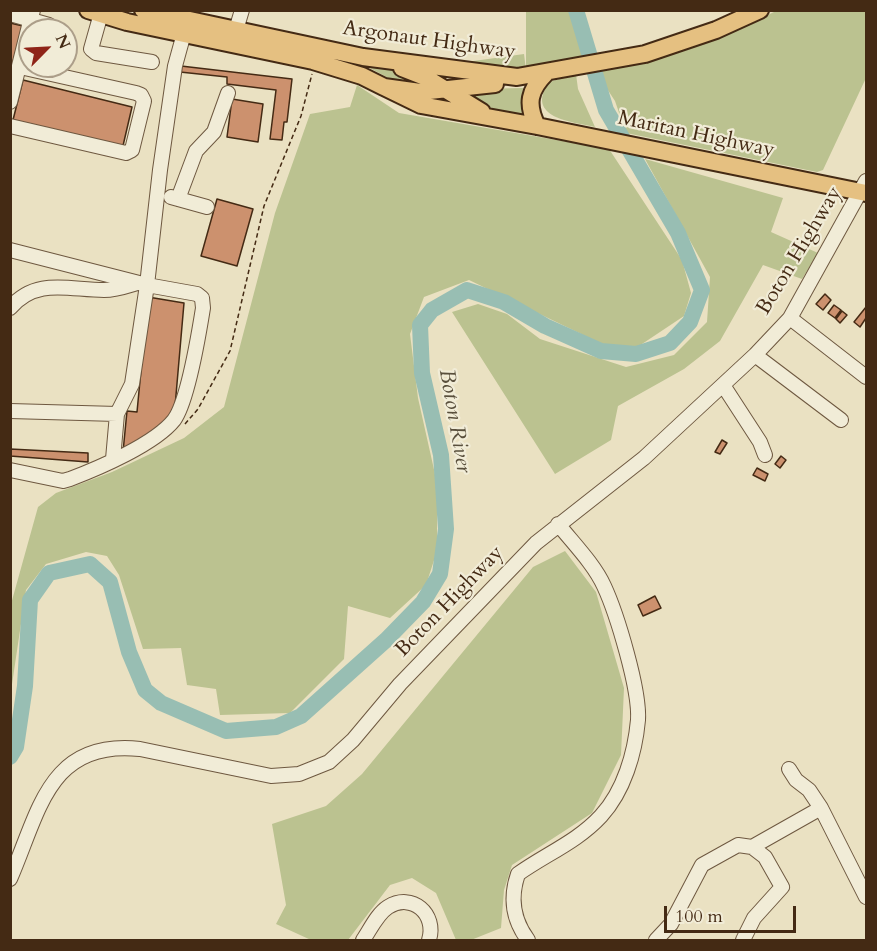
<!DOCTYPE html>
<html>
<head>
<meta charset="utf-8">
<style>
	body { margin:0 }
	#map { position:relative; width:877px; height:951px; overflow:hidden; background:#eae1c2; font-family:Cardo,serif }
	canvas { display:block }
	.frame { position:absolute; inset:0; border:12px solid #442a14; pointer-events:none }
	.north { position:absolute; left:18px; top:18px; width:60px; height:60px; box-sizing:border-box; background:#f1ecd7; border:2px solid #ac9e89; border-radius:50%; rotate:66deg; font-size:16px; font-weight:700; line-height:24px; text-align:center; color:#442a14 }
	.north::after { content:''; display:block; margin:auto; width:21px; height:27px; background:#8f2418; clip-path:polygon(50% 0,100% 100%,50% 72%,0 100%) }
	.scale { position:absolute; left:664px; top:906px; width:132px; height:27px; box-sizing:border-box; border:3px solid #442a14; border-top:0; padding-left:8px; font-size:18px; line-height:21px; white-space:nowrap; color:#442a14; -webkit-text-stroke:4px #f1ecd7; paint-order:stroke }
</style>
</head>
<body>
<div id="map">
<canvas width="877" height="951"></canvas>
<div class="frame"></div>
<div class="north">N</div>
<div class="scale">100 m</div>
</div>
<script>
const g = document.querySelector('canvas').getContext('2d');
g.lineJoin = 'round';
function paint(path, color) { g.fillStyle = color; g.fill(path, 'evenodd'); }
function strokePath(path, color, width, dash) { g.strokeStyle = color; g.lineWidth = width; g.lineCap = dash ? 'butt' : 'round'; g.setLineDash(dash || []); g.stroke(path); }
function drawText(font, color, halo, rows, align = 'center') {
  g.font = font + ' Cardo,serif'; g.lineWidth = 4.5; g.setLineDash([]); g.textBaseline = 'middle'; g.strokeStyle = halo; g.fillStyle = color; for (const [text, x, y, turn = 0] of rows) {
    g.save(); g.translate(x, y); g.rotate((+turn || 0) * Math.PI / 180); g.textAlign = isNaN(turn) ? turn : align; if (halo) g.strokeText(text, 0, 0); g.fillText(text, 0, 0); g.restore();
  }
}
const green = new Path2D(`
	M526 11H570L584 58 526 69Z
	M776 11H866V78L823 170 817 172 626 133 615 101 596 72C660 60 719 40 776 11Z
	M524 54 526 70 452 64Z
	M364 65 399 70 422 79 418 86 394 81Z
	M576 74 578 89 595 127C573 122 524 118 549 82Z
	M357 85 399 113 609 149 682 260 691 293 684 316 636 348 602 344 469 280 424 297 410 334 418 398 437 483V551L426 585 390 618 348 606 344 659 290 713 220 715 216 689 187 685 181 648 143 649 119 575 107 556 86 552 46 564 26 590 11 691V604L38 507 56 493 112 472 184 438 224 407 275 213 310 114 350 107Z
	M523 88 521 101 522 115 489 109 462 96 473 89Z
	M645 159 783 198 771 232 818 253 802 279 763 265 720 341 684 369 618 406 611 440 555 474 452 312 478 304 507 314 540 339 626 367 674 355 707 322 710 277Z
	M565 551 596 592 624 688 621 755 592 813 512 865 504 890 501 928 471 940H456L436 893 412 878 390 885 348 940H311L276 924 286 905 272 824 326 806 362 774 533 567Z`);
const river = new Path2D(`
	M10 757 16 747 25 686 30 600 49 573 90 564 110 582 129 652 145 690 161 703 226 731 276 727 301 716 386 640 423 602 440 574 446 529 441 455 422 373 420 325 432 310 467 290 504 302 545 326 601 351 636 354 670 343 690 322 702 290 678 233 606 110 576 10`);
const building = new Path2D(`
	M10 23 23 26 10 72Z
	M181 66 292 79 287 122H284L282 140 270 139 276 90 227 84V77L180 72Z
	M23 80 132 107 122 150 12 124Z
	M232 99 263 104 258 142 227 137Z
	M217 199 253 209 237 266 201 256Z
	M825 294 831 300 823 310 816 304Z
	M148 297 184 303 174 418 123 452 127 411 137 412Z
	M834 305 841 310 835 318 828 313Z
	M866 307V318L860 327 854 322Z
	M842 311 847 315 840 323 836 319Z
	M722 440 727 443 720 454 715 452Z
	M10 449 88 453V462L10 456Z
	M781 456 786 460 780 468 775 464Z
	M757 468 768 474 765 481 753 475Z
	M655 596 661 608 643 616 638 605Z`);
const path = new Path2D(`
	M185 424 198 409 230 351 264 206 301 116 312 74`);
const minor = new Path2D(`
	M102 10 91 49 96 53 152 62
	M10 14 49 25
	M233 40 242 10
	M10 102 33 10
	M10 126 126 153 132 150 144 101 141 95 136 93 20 67
	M171 197 207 207
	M178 199 196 151 214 132 228 93
	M10 250 147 285 197 294 202 298 203 308C199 333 188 401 174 420 155 444 99 468 70 479L63 481 10 470
	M10 308C36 277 69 290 104 290 116 290 127 286 137 283
	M790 318 866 377
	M755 355 841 420
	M723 385 760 442 765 455
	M10 411 117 414
	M113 459 117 414 132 384 147 285 160 170 175 66 186 26
	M789 769 796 780 809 790 821 808
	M752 847 821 808 866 897
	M10 879C39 813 48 739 140 749L271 776 299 774 329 762 353 740 400 684 536 543 644 458 755 355 790 318 866 181
	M363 940C370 930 377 914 388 907 412 892 437 914 429 940
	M528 940C513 920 510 897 518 874 546 854 577 842 601 816 624 791 635 753 638 720 640 690 617 614 604 586 594 564 573 543 558 524
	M656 940 671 924 702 865 738 845 752 847 765 857 782 887 754 918 743 940`);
const major = new Path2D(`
	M88 10 127 22 313 61 362 76 384 87 420 92 495 84
	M143 10 363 57 517 77 645 54 716 30 760 10
	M402 68 425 77 482 112
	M384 87 421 105 537 126 866 193
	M537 126C526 104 529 90 546 73`);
const streetNames = [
	["Argonaut Highway",429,41,8],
	["Maritan Highway",696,135,12],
	["Boton Highway",800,251,-59],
	["Boton Highway",450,602,-46]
];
const waterNames = [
	["Boton River",454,421,80]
];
paint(green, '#bbc290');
strokePath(river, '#98beb3', 16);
paint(building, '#cc916e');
strokePath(building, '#442a14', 1.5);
strokePath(minor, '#6e5840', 16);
strokePath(major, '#442a14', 20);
strokePath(path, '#442a14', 1.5, [4.5, 3]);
strokePath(minor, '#f1ecd7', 14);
strokePath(major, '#e5c081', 16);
drawText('21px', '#442a14', '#f1ecd7', streetNames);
drawText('italic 22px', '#594f3c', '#f1ecd7', waterNames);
</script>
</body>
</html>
